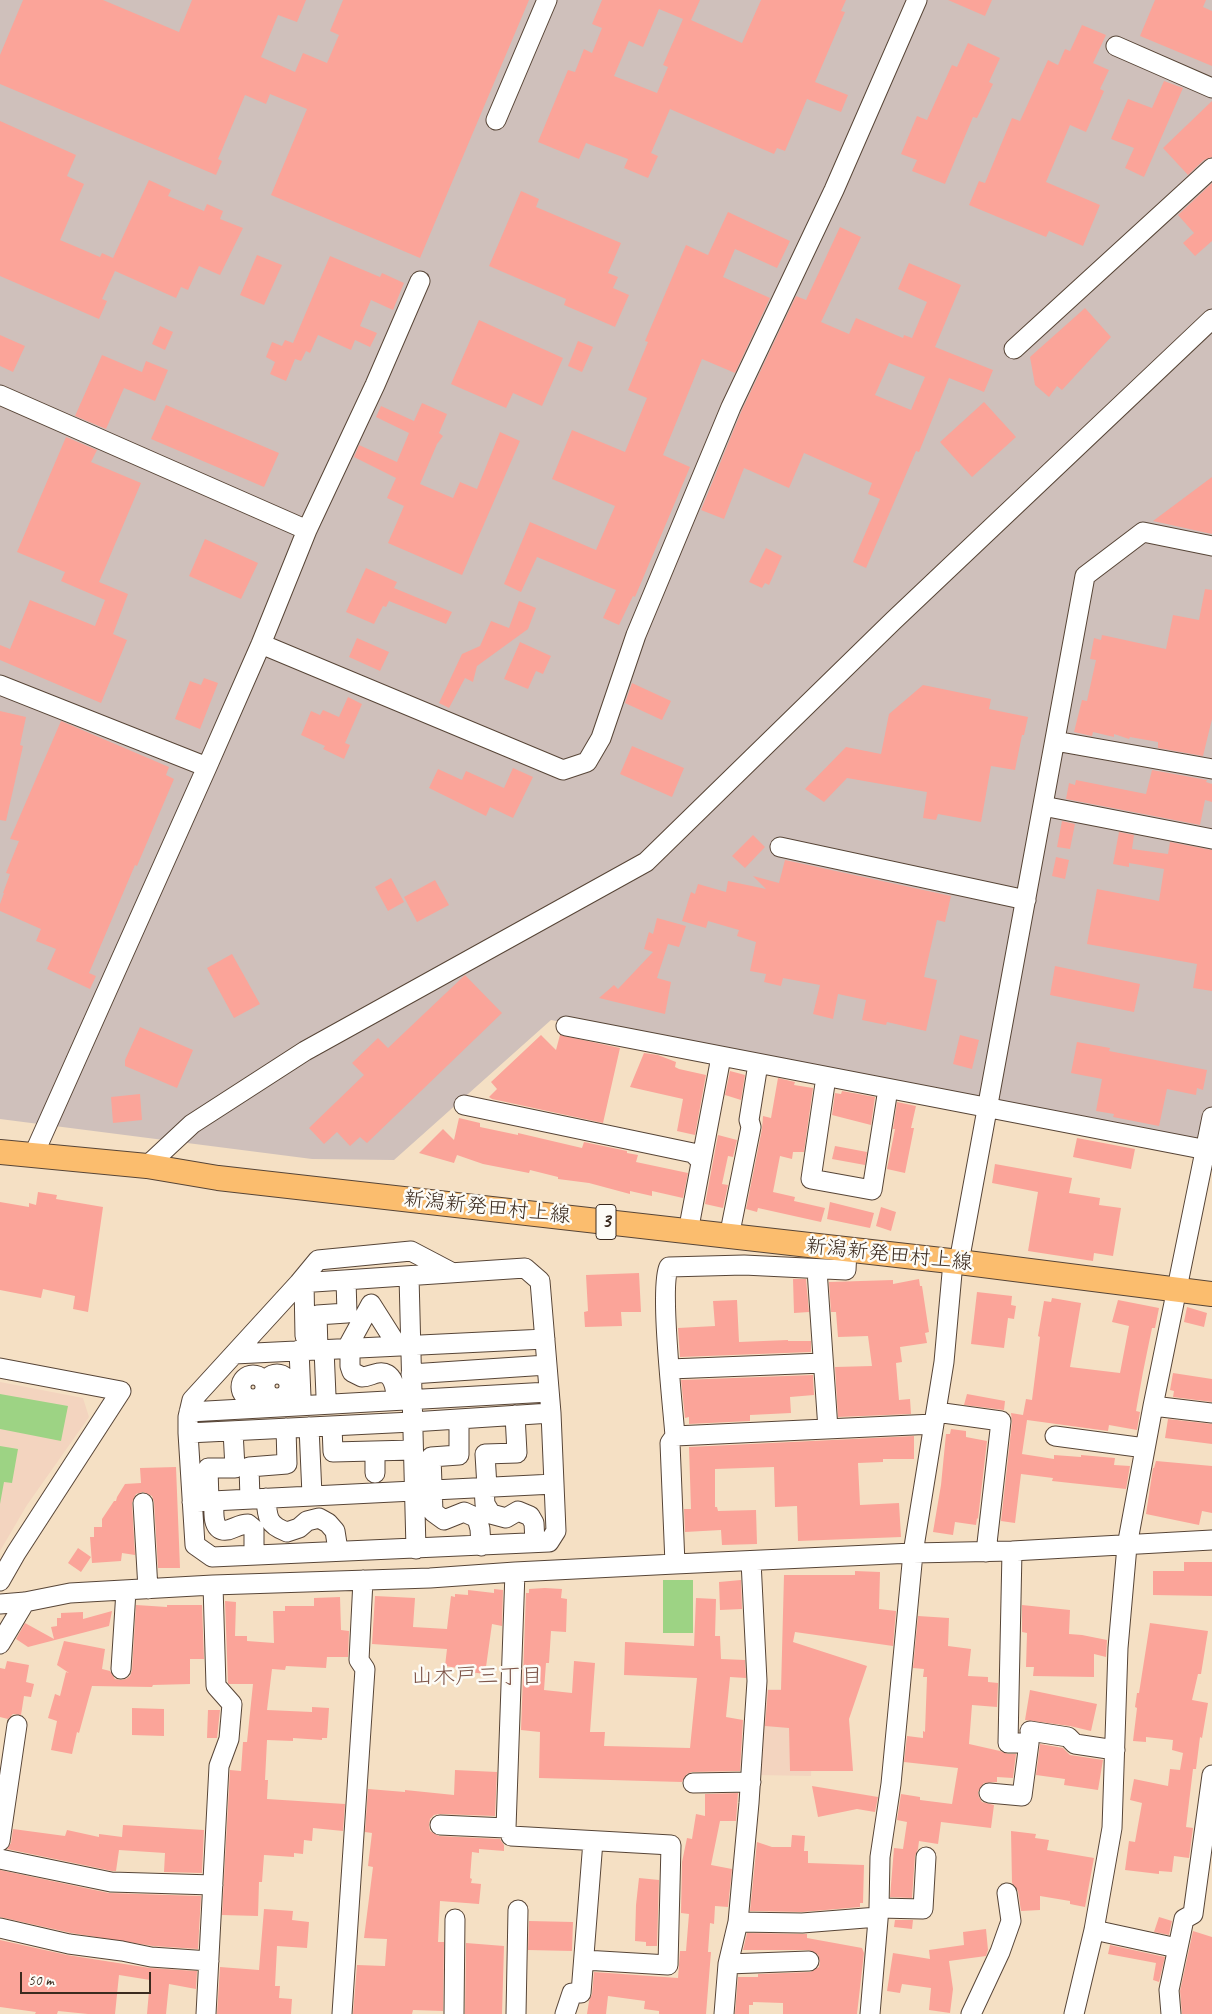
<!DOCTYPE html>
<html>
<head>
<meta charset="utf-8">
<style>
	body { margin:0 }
	#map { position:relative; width:1212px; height:2014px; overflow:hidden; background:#f5e0c4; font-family:Caveat,sans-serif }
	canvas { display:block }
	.scale { position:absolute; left:20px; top:1972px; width:131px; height:22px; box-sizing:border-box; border:2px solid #3b2a1e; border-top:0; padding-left:6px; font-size:15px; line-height:18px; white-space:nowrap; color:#3b2a1e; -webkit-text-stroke:4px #fdfcf7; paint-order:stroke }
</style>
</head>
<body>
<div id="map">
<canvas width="1212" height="2014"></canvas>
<div class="scale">50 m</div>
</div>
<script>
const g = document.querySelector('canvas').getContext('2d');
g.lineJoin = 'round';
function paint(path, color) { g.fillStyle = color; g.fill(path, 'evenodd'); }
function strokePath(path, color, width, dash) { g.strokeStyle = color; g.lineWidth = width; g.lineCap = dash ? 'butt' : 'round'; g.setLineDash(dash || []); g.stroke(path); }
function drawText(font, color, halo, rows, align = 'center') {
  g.font = font + ' Caveat,"Klee One",sans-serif'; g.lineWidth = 5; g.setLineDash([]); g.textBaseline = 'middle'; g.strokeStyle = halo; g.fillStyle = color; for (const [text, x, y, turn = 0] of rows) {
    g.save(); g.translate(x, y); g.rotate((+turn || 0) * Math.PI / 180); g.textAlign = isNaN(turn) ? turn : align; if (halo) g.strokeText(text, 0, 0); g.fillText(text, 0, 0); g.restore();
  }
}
const built = new Path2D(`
	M0 1382 83 1398 89 1417 27 1505 0 1551Z
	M759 1689H814L811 1776 758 1775Z`);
const industrial = new Path2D(`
	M0 0H1212V1141L551 1020 394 1160 312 1159 0 1119Z`);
const green = new Path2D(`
	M0 1394 68 1406 61 1441 0 1429Z
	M0 1446 18 1449 12 1483 4 1482 0 1504Z
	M663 1580H693V1633H663Z`);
const building = new Path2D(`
	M23 0H103L179 32 192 0H306L297 22 278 15 261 57 295 72 303 53 327 63 339 35 330 31 343 0H529L420 258 271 195 307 109 270 94 266 104 245 95 218 159 222 161 216 175 0 84V55Z
	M602 0H700L691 20 742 43 761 0H846L841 11 845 12 815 82 848 95 841 112 807 99 785 151 777 148 774 154 670 109 651 153 658 156 648 178 624 168 628 159 586 143 579 159 538 142 568 70 575 72 584 49 592 53 602 28 592 24ZM659 9 683 19 663 65 668 67 657 93 614 76 629 41 643 47Z
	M948 0H992L985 16Z
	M1155 0H1206L1203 7 1212 11V66L1140 36Z
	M1082 25 1106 35 1093 63 1109 70 1100 89 1104 91 1086 132 1070 125 1046 182 1100 205 1083 246 1049 231 1046 237 969 205 979 181 985 183 1012 118 1020 121 1048 60 1058 65 1065 49 1070 51Z
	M968 43 1000 58 989 82 993 84 977 118 973 117 945 184 912 171 917 160 901 154 917 116 927 120 952 65 957 67Z
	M1164 81 1183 88 1144 177 1125 168 1134 148 1111 139 1128 99 1152 108Z
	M1212 101V157L1204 160 1188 175 1163 148Z
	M0 121 76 155 67 176 84 184 60 240 100 257 102 253 113 258 149 180 171 190 168 196 204 211 207 204 223 211 220 219 243 228 220 275 199 266 188 290 181 287 176 298 115 271 102 299 107 301 99 319 0 276Z
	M1212 183V241L1195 256 1183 243 1194 233 1178 215Z
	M521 191 539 199 536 207 621 243 608 273 618 277 613 288 629 295 615 327 564 305 566 299 489 266Z
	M728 212 790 241 777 268 735 249 723 277 770 298 735 373 702 359 663 455 690 467 635 597 633 596 619 625 603 618 616 590 537 557 521 592 504 584 530 522 596 550 615 506 552 479 572 430 625 452 647 398 628 390 648 342 645 341 686 245 708 255Z
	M840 227 861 237 821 322 849 334 856 318 903 338 904 335 912 338 927 302 898 289 909 263 961 285 935 347 993 370 984 392 949 378 919 452 916 451 866 568 853 562 880 499 868 494 872 483 804 453 789 488 744 468 724 519 701 510 741 412 796 296 806 300ZM889 363 925 377 911 410 875 395Z
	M257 255 282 265 264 305 240 295Z
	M330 256 380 277 382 273 404 283 393 310 371 300 360 326 377 333 370 347 355 340 351 350 318 335 310 353 306 351 301 361 295 359 286 381 270 374 275 362 266 357 272 342 282 346 285 340 293 343Z
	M1085 308 1111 337 1062 390 1057 386 1049 397 1035 385 1030 357Z
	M479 320 563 358 542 406 513 393 506 408 451 384Z
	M160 326 173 332 165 350 152 344Z
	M0 335 25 346 13 372 0 366Z
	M578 341 593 347 582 372 568 366Z
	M102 355 142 372 146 361 168 370 155 401 124 388 106 429 75 416Z
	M984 402 1016 437 972 477 940 442Z
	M422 403 447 414 439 433 443 436 437 444 420 484 453 498 460 482 477 489 500 432 520 441 462 575 388 543 404 506 387 498 396 478 354 457 359 445 397 462 409 433 376 417 381 406 414 421Z
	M166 405 279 453 264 487 151 439Z
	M66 437 97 450 91 462 141 483 99 582 128 594 113 634 127 640 101 703 0 660V645L10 649 30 600 95 626 105 600 61 581 65 572 17 552Z
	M1212 477V534L1153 521Z
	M205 539 258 563 241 599 189 576Z
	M766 548 782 556 769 585 765 583 762 588 749 582Z
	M366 568 397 582 394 588 452 612 446 624 389 601 386 607 383 606 374 624 346 612Z
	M1205 589 1212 590V719L1203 756 1158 748V742L1130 737 1129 739 1114 734V737L1093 732 1092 736 1074 732 1082 700 1087 701 1096 660 1090 659 1094 638 1101 640 1102 635 1166 649 1173 615 1199 620Z
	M519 601 536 608 528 629 477 666 473 682 465 678 449 708 439 703 462 654 480 646 491 621 509 628Z
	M357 638 389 652 380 671 349 657Z
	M520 642 551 656 543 674 536 671 528 689 504 679Z
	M204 678 218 683 200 729 175 719 190 681 201 685Z
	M632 683 671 701 662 720 625 703Z
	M923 685 991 699 989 709 1028 717 1024 735H1022L1015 770 991 766 981 822 938 814 936 820 923 818 927 792 847 778 824 802 805 789 846 747 881 754 889 714Z
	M348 697 362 704 345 743 350 745 344 759 323 749 325 746 301 735 311 711 320 715 323 710 339 717Z
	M0 711 26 717 20 745 23 746 6 821 0 820Z
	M61 721 169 767 166 775 174 779 137 866 135 865 89 973 96 976 90 989 47 969 56 949 36 941 41 929 0 911V904L4 893H3L10 874 6 873 19 841 10 839Z
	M632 746 684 768 672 797 620 774Z
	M513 768 533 777 513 818 490 807 486 816 429 788 438 769 462 780 466 771 504 788Z
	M1152 770 1207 780 1206 782 1212 784V802L1205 800 1200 825 1066 799 1069 783 1075 785 1076 780 1146 794Z
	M1062 821 1075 824 1070 849 1057 847Z
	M1119 832 1134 835 1132 849 1168 854 1170 842 1212 850V991L1193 988 1197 964 1087 944 1097 889 1159 901 1164 869 1129 863V867L1113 864Z
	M753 835 765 847 745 868 732 856Z
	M1056 857 1069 860 1065 879 1052 876Z
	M785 860 951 896 945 922 937 920 924 977 937 980 926 1031 887 1022 886 1025 862 1020 866 1000 838 994 833 1019 813 1014 820 985 783 978 781 986 764 982 766 974 750 971 756 942 737 936 739 930 708 921 706 928 682 921 691 892 695 894 698 884 726 892 728 881 766 889 753 876 779 883Z
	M391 878 404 902 388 911 375 887Z
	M435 880 449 905 417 922 404 897Z
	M657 918 686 926 679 947 668 944 657 978 671 982 665 1014 599 998 614 985 618 989 653 952 644 949 649 932 653 934Z
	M232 954 260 1004 234 1018 207 968Z
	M1055 966 1140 984 1134 1012 1050 995Z
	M465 975 502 1013 367 1143 360 1137 350 1146 337 1132 324 1144 309 1128 364 1075 352 1063 378 1038 388 1048Z
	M140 1027 193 1050 177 1088 125 1066V1060Z
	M541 1035 556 1050 560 1035 620 1048 603 1123 492 1099 489 1097 497 1089 491 1082Z
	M960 1035 979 1040 972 1069 953 1064Z
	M1077 1042 1110 1048 1109 1051 1207 1070 1203 1090 1197 1088 1196 1095 1167 1089 1159 1126 1113 1117 1114 1114 1096 1111 1102 1079 1071 1073Z
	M644 1053 658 1055 676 1062 675 1067 679 1069 706 1075 695 1135 677 1131 683 1099 630 1087Z
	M730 1071 745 1075 741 1100 725 1095Z
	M778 1078 795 1082 794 1085 813 1088 804 1152H793L792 1159 780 1156 773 1192 795 1197 794 1201 825 1208 821 1222 758 1208 757 1212 746 1209 762 1129 763 1116 771 1118Z
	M842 1091 875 1097 871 1125 832 1115 835 1093 841 1094Z
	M140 1094 142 1120 113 1123 111 1097Z
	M897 1102 916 1106 911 1128H914L905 1173 887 1169 895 1129H893Z
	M459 1118 480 1123V1127L518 1135V1133L582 1148 584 1142 627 1151V1153L638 1155 636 1162 688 1173 683 1198 652 1191V1196L630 1191V1194L589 1183 558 1179V1177L530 1170 529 1173 483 1164 457 1155 454 1163 419 1153 443 1129 454 1140Z
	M718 1135 737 1140 733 1157 728 1156 722 1184 728 1185 723 1208 705 1204Z
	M1077 1138 1135 1149 1131 1169 1073 1157Z
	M835 1146 867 1152 865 1165 832 1159Z
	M995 1164 1072 1178 1069 1193 1100 1198 1099 1205 1121 1208 1113 1256 1094 1253 1093 1261 1028 1251 1038 1192 992 1183Z
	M38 1192 57 1195 56 1199 103 1207 88 1312 73 1309 75 1296 43 1289 41 1298 0 1290V1202L29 1207V1203L36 1205Z
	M830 1202 874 1213 870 1228 827 1219Z
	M881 1207 896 1212 891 1231 876 1226Z
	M639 1273 641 1312H621L622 1326 585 1327 584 1312 588 1311 586 1275Z
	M793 1279H806L809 1312 794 1313Z
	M919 1279 920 1286H922L929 1332 925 1333 927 1343 900 1347 902 1362 896 1363 899 1400 910 1399 911 1414 838 1417 835 1367 872 1366 868 1336 838 1337 836 1312H831L829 1282 893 1280V1284Z
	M977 1292 1012 1296 1011 1305 1016 1306 1014 1319 1008 1318 1004 1348 971 1344Z
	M1052 1298 1081 1303 1070 1367 1120 1373 1129 1326 1112 1322 1118 1300 1159 1308 1155 1328H1152L1143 1372 1136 1411 1140 1412 1137 1430 1109 1425 1108 1431 1027 1420 1022 1454 1054 1459V1455L1081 1457V1455L1115 1458 1114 1465 1130 1466 1126 1489 1052 1481 1053 1478 1021 1474 1015 1523 1001 1521 1012 1422 1011 1413 1023 1415 1026 1399 1032 1400 1040 1337 1038 1336 1044 1301 1051 1302Z
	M737 1300 739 1342 788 1340V1341H811V1352L680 1357 678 1328 715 1326 713 1301Z
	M1187 1307 1207 1313 1204 1327 1184 1322Z
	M1173 1373 1212 1379V1402L1173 1397 1174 1391 1170 1390Z
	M813 1375 814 1395 790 1397 791 1413 750 1415V1421L689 1424V1417L685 1418 681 1380Z
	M967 1394 1005 1401 1004 1410 964 1405Z
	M1168 1419 1212 1424V1444L1165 1438Z
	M951 1429 966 1431V1437L987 1441 978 1519 977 1518 976 1525 955 1522 953 1535 933 1532 941 1485 946 1434H950Z
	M914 1436V1459H883V1462L858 1463 860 1505 899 1503 901 1537 798 1541 797 1506 775 1507 774 1467 715 1469V1507H717L718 1511 756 1510 757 1544 722 1545 721 1530 685 1532 684 1509H691L689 1447Z
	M1156 1461 1212 1466V1513L1202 1511 1199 1525 1146 1514 1153 1468H1154Z
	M176 1467 180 1568H158L154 1502 152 1496 143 1492 136 1494 132 1503 135 1555 122 1553 121 1561 92 1563 90 1537H94V1527H102V1519L114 1501H116L117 1497 125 1484 141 1483 140 1468Z
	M78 1548 91 1557 81 1572 68 1563Z
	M1184 1562H1212V1596L1153 1595V1571H1184Z
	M855 1571 880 1572 879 1609 896 1611 893 1646 795 1632 793 1642 867 1666 849 1719 853 1771H790L789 1728 765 1726 768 1690H781L784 1575H855Z
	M741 1580 742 1609 720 1610 719 1582Z
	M545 1588 562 1589 561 1598 567 1599 566 1632 551 1631 549 1663H546L544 1690 572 1693 574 1661 595 1663 590 1732H605L604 1746 690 1748 697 1678 624 1675 625 1642 694 1646 696 1598 716 1599 715 1636H720L721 1659 745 1660 746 1678 730 1677 726 1717 743 1720 740 1771 692 1772 687 1774 682 1782 539 1778 540 1732 521 1730 526 1593H529V1589Z
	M494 1589 503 1590 502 1626 492 1624 485 1674 470 1672V1670L445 1666 447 1649 372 1644 375 1596 415 1598 413 1627 447 1629 451 1596 455 1597V1594L468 1595V1590L494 1593Z
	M340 1597 341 1630 349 1631 348 1657H327L326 1668 286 1666 285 1670 272 1669 267 1710 312 1712V1707L329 1708 327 1738H322V1740L293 1738V1741L267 1740 265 1780H268L267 1799 345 1804 343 1831 313 1828 312 1841 304 1840 303 1854 294 1853V1857L264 1855 262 1882H259L258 1916 222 1915 230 1770 241 1771 243 1742H247L253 1684H229L228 1683 225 1601 236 1602 235 1636H247V1641L274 1643 273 1611H285V1606H314V1598Z
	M136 1605 167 1607V1605H202L204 1659H190V1684L153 1685 152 1687 92 1686 79 1733 77 1732 72 1754 51 1750 57 1721 48 1718 55 1694 60 1696 66 1672 69 1673 57 1665 64 1641 105 1649 102 1669 110 1671 115 1679 121 1680 126 1679 130 1676 132 1670Z
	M1022 1605 1070 1610 1069 1634 1082 1635 1107 1640 1106 1657 1094 1654V1677L1033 1676 1034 1667H1026L1027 1633 1022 1632Z
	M112 1611 109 1626 28 1647 16 1639 25 1623 54 1639 51 1627 57 1626V1618H61V1613L83 1612V1619Z
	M918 1616 949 1618 948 1646 971 1649 968 1676 988 1677V1682L998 1683 997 1707 972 1705 969 1744 1000 1751 1008 1754H1016L1013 1778 997 1777V1782L984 1783 978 1792 979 1797 982 1802 994 1805 991 1828 941 1822 938 1844 919 1841 918 1849 915 1856 912 1898 890 1897 894 1848 903 1849 907 1822 897 1820 901 1794 920 1797V1800L952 1804 958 1768 904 1762 907 1736 923 1738V1731L925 1732 927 1677H923L924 1669 913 1668Z
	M1150 1623 1208 1631 1201 1674H1198L1192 1700 1208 1703 1202 1738 1200 1737 1196 1769H1193L1186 1827 1193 1828 1189 1858 1174 1856 1172 1872 1159 1871V1874L1125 1870 1129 1841 1135 1842 1142 1803 1130 1800 1134 1779 1168 1786 1170 1769 1180 1770 1183 1753 1172 1750 1173 1740 1146 1737V1742L1133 1741 1137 1708 1135 1707 1137 1693H1139Z
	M7 1661 29 1665 26 1682 34 1684 31 1697 24 1696 21 1715 13 1714 8 1719 0 1717V1668L5 1669Z
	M1030 1690 1097 1704 1091 1731 1070 1726 1025 1720Z
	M132 1708 164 1709V1736L132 1735Z
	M208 1710H220L217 1738H207Z
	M1040 1744 1063 1748 1070 1755 1103 1760 1098 1790 1064 1785 1065 1779 1036 1775Z
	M455 1770 497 1772 495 1816 440 1814 434 1815 430 1819 429 1825 430 1831 439 1836 500 1839 504 1845V1851L479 1849V1853L472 1852 470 1878 472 1879 471 1883 481 1884 479 1904 440 1901 438 1942H444L443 2011 413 2010 412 2014H353L357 1965 385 1966 387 1939 364 1938 373 1867 368 1866 372 1833 365 1832 368 1789 405 1792V1790L454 1795Z
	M812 1786 878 1797 875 1812 857 1809 818 1817Z
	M738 1793 736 1821H720L711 1865 732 1869 728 1907 715 1906 714 1924 710 1923 708 1952H711L706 2014H659V2011L644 2009 645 2001 608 1996 606 2014H587L589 2001 592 1994 594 1972 678 1978 680 1951H686L689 1914 681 1913 682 1862 687 1838 692 1839 696 1814 705 1816V1794Z
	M123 1825 204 1830 202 1873 164 1872 165 1853 119 1850 116 1871H112L7 1849 11 1843 13 1829 65 1836 67 1830 99 1837V1834L122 1837Z
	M1011 1831 1036 1834 1035 1838 1049 1840 1047 1850 1094 1858 1085 1907 1070 1904V1901L1040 1896V1910L1021 1911 1018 1891 1012 1883Z
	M792 1835 805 1836 804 1851H808V1863L864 1865 863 1903H860V1907L802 1912 750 1911 757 1842 772 1847H791Z
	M0 1870 109 1893 201 1896 198 1949 153 1946 71 1933 0 1917Z
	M639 1878 659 1880 657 1946H646V1942L635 1941 636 1905Z
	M264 1909 293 1911 292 1920 309 1922 307 1948 277 1946 275 1986H280L279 1998 292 1999 291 2014H217L220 1967 259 1970Z
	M1159 1917 1172 1921 1169 1935 1154 1932Z
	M895 1920H913L912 1929 894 1927Z
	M529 1921 573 1922 572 1951 528 1950Z
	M986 1929 988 1950 986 1956 949 1961 953 1989 950 2013 929 2010 931 1988 902 1984 900 1993 887 1991 893 1953 930 1959 929 1950 964 1945 963 1932Z
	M1193 1931 1212 1937V2014H1182L1180 1991Z
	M747 1933 807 1934V1938L862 1948 864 1953 857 2014H783V2003L753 2002V2005H749V2014H735L738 1977H758V1974L810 1972 819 1967 820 1961 818 1955 809 1950H743Z
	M0 1940 67 1955 150 1968 197 1971 196 1989 169 1984 166 2014H147L150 1980 119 1975 115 2014H88L58 2011 57 2014H35L36 2012 0 2007Z
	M466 1943 504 1946 502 2014H465Z
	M1110 1945 1165 1957 1159 1982 1153 1980 1156 1963 1108 1954Z`);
const minor = new Path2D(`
	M1116 46 1212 88
	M496 120 547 0
	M1014 349 1212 168
	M0 395 307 530
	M261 644 563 770 587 762 601 738 636 635 731 407 834 190 917 0
	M0 685 207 767
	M1055 741 1212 769
	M1043 806 1212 839
	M780 847 1026 900
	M566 1026 1212 1151
	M826 1077 811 1179 872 1190 888 1089
	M464 1105 693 1153 701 1161
	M33 1156 207 767 261 644 307 530 375 385 420 281
	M147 1166 192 1124 305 1051 646 862 893 621 1212 319
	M688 1232 721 1057
	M729 1237 751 1127 749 1120 758 1064
	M959 1262 1085 576 1143 532 1212 546
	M525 1268 540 1281 551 1413 556 1531 549 1542 212 1557 195 1545 188 1433V1417L192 1400 299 1283Z
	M817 1270 828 1429
	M409 1276 416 1549
	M304 1282 305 1336
	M299 1283 318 1260 411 1251 451 1272
	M350 1347V1366L352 1372 362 1377C368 1377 372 1374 378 1373 393 1370 396 1388 396 1400
	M347 1348 371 1304 397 1345
	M318 1349 317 1315 347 1313 346 1280
	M324 1349 326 1396
	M299 1350 301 1397
	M234 1354 545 1339
	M0 1368 121 1391 16 1553 0 1581
	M670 1369 823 1363
	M411 1374 547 1365
	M265 1386a12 12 0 1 1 24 0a12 12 0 1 1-24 0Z
	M241 1387a12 12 0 1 1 24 0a12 12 0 1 1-24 0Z
	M1153 1406 1212 1413
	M189 1412 549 1392
	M936 1412 1001 1421 986 1552
	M459 1419V1455L431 1457 433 1512 444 1520 464 1512 477 1518 480 1529 481 1546
	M332 1426 333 1452 413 1450
	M309 1427 312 1495
	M188 1433 412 1422 551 1413
	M675 1436 934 1424
	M1055 1436 1145 1448
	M375 1451V1473
	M484 1487 485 1504 491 1514 506 1518 518 1511 530 1516 534 1523 535 1542
	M487 1487 485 1454 517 1453 515 1415
	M266 1498C267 1518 268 1525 287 1532L299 1528 307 1521 319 1518 328 1523 335 1531 338 1550
	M250 1499 249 1467 287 1464 286 1428
	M209 1501 208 1468H235L233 1431
	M214 1501C214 1511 211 1533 228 1530 235 1528 240 1524 248 1524L254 1529V1555
	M192 1502 554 1484
	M143 1503 148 1589
	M675 1564 670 1443 675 1436C673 1408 659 1286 669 1267L744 1265 846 1270 847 1250
	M0 1604 25 1602 70 1593 213 1585 430 1578 515 1572 675 1564 913 1553 1012 1551 1212 1540
	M0 1644 25 1602
	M121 1669 126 1591
	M1030 1731 1068 1737 1075 1744 1115 1750
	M693 1783 751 1782
	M989 1793 1022 1796 1029 1743H1008L1012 1551
	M440 1825 506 1828 515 1572
	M511 1836 671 1845 668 1965 584 1960
	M0 1841 17 1725
	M0 1859 111 1882 213 1885
	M879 1908 923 1909 926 1857
	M738 1922 802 1923 878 1917
	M0 1928 69 1944 122 1951 151 1957 209 1961
	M1094 1930 1177 1948
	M728 1964 809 1961
	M206 2014 219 1766 229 1739 232 1704 216 1686 213 1585
	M342 2014 365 1669 359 1660 363 1580
	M454 2014 455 1919
	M516 2014 518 1910
	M565 2014 572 1993H581L593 1841
	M724 2014 728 1964 738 1922 749 1803 757 1681 751 1561
	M870 2014 879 1908 880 1857 891 1784 913 1553 944 1362 953 1262
	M971 2014 1000 1952 1011 1921 1007 1893
	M1074 2014 1094 1930 1112 1828 1118 1648 1127 1546 1153 1406 1212 1117
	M1171 2014 1169 1990 1184 1919 1193 1914 1212 1775`);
const major = new Path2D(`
	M0 1152 147 1166 218 1178 959 1262 1212 1294`);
const shields = [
	[606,1222,20]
];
const shieldNames = [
	["3",606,1222]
];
const streetNames = [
	["新潟新発田村上線",487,1208,6],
	["新潟新発田村上線",889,1255,6]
];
const neighbourhoodNames = [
	["山木戸三丁目",477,1677]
];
paint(built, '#f3d4bf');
paint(industrial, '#cfc0bb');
paint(green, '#9dd384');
paint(building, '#fba499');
strokePath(minor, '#574537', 21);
strokePath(major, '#574537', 26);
strokePath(minor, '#fff', 19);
strokePath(major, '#fbbd6e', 24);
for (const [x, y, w] of shields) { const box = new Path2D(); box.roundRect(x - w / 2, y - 17.5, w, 35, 4); g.fillStyle = '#fdfcf7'; g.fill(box); strokePath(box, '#3b2a1e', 1); }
drawText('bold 20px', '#3b2a1e', null, shieldNames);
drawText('21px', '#3b2a1e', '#fdfcf7', streetNames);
drawText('22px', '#7e5549', '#fdfcf7', neighbourhoodNames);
</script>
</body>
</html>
